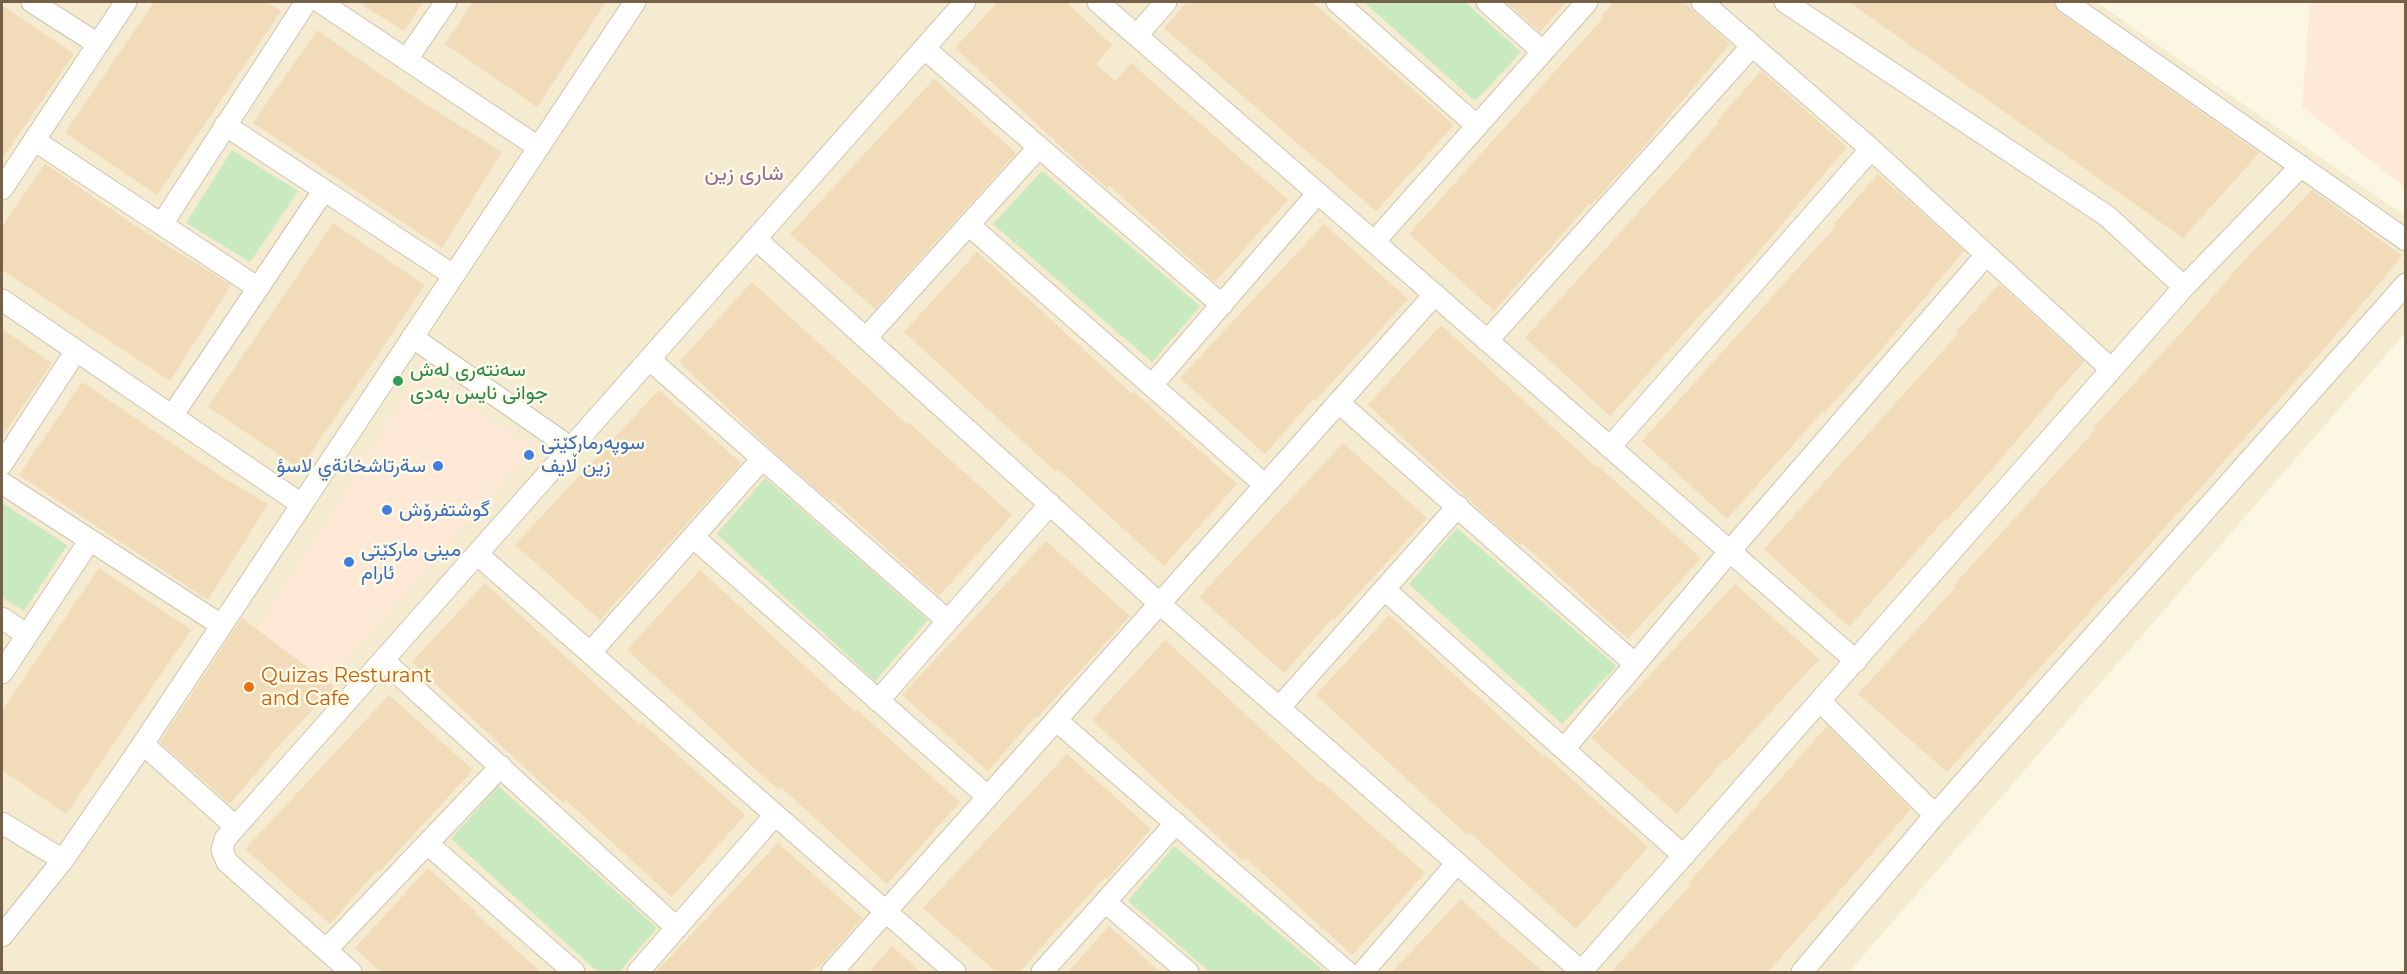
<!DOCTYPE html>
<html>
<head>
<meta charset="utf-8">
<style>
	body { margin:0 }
	#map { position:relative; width:2407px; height:974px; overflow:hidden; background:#fcf7e2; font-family:Montserrat,sans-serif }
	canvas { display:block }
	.frame { position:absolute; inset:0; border:3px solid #746148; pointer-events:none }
</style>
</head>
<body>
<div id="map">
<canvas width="2407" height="974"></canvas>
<div class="frame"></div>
</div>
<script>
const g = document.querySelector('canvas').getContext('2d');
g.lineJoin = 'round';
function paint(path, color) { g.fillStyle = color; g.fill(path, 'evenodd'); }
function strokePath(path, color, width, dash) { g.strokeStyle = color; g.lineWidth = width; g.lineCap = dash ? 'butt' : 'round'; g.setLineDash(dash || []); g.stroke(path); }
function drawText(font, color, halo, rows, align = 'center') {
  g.font = font + ' Montserrat,Vazirmatn,sans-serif'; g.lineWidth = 5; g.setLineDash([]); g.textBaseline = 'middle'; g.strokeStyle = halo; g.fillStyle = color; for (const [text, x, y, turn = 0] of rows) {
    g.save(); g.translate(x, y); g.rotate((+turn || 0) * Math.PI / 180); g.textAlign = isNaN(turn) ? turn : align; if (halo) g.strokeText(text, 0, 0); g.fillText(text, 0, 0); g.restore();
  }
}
const residential = new Path2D(`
	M2 2H2096L2405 216V333L1849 972H2Z`);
const commercial = new Path2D(`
	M2310 2H2405V188L2302 106Z
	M419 376 534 447 328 682 254 633Z`);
const green = new Path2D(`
	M1364 2H1465L1521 52 1475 101Z
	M232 150 298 191 250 262 186 223Z
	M1042 171 1200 306 1152 362 993 224Z
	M765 478 928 620 875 681 717 534Z
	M2 503 67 545 24 611 2 597Z
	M1457 528 1616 666 1562 724 1409 584Z
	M498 786 657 928 619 972H598L451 839Z
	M1174 846 1325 972H1210L1128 901Z`);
const building = new Path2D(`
	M154 2H267L281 11 157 195 65 133Z
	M358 2H423L404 31Z
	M473 2H606L537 107 445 44Z
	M998 2H1066L1112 45 1096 64 1115 81 1131 63 1288 200 1215 282 1109 185 1107 188 1083 167 955 48Z
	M1187 2H1312L1454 125 1376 211 1164 28Z
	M1506 2H1566L1540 32Z
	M1614 2H1684L1730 44 1639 152 1591 205 1590 203 1494 311 1409 234 1603 18 1601 16Z
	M1849 2H2053L2059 12 2259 153 2183 238Z
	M2 5 74 54 2 159Z
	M317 30 405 91 502 152 442 248 253 123Z
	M1761 71 1847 147 1755 256 1707 309 1706 308 1610 416 1525 338 1719 123 1717 121Z
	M934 79 1016 153 875 309 790 234Z
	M45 164 134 225 231 285 170 381 2 270V227Z
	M1878 174 1964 251 1872 360 1824 413 1823 411 1727 519 1642 441 1836 226 1834 224Z
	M2312 190 2402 256 2324 349 1947 772 1858 694 1955 588 1953 586 2096 429 2094 427 2192 321 2239 266Z
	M333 223 425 285 300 469 208 407Z
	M1324 224 1408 299 1315 401 1313 399 1265 454 1180 378Z
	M977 252 1132 394 1134 392 1237 484 1164 566 1058 469 1056 472 904 332Z
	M752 282 907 424 909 423 1012 515 939 596 833 500 831 502 774 452 679 362Z
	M1999 284 2084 361 1994 467 1946 521 1945 519 1849 627 1764 549 1958 334 1956 332Z
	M1441 325 1596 467 1598 466 1701 558 1628 639 1522 543 1520 545 1503 531 1368 405Z
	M2 329 52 363 2 437Z
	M82 382 222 477 268 504 208 600 19 475Z
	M659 390 741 463 600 620 515 545Z
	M1343 443 1427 518 1334 620 1332 619 1284 673 1199 597Z
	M1046 541 1130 616 1037 718 1035 717 988 771 902 695Z
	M99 568 191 630 66 814 2 770V711Z
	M700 570 855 712 857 710 960 802 887 884 781 787 779 790 755 769 627 650Z
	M485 583 640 725 642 723 745 815 672 897 566 800 563 803 540 782 412 662Z
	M1735 584 1819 659 1726 761 1724 760 1677 814 1591 738Z
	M1389 615 1544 757 1545 755 1648 847 1576 929 1469 832 1467 835 1316 695Z
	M242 618 334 687 283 741 230 804 160 742Z
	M1165 640 1320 783 1321 781 1425 873 1352 955 1246 858 1243 861 1220 839 1092 720Z
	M389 695 473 770 379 872 377 870 330 924 245 849Z
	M1827 726 1911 809 1820 913 1768 972H1611L1690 886 1688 884Z
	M1067 754 1151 829 1107 879 1105 877 1019 972H996L923 908Z
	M778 843 862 918 818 968 816 966 810 972H656Z
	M428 868 476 912 475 913 541 972H380L355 948Z
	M1461 899 1502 937 1544 972H1392Z
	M1109 926 1134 948 1160 972H1068Z
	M892 946 921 972H869Z`);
const street = new Path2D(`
	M32 2 98 44
	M320 2 538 147
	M1098 2 1856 661
	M1337 2 1477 126
	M1487 2 1543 52
	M1702 2 1871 149 2111 369
	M1785 2 2107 216 2184 287
	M2066 2 2406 240
	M1137 35 1166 2
	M924 48 1222 305
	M407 59 446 2
	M225 125 453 275
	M34 140 258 288
	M2 189 126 2
	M162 224 306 2
	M969 225 1265 485
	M756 239 1160 604 1582 972
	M1374 242 1587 2
	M2 300 301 504
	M412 337 571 448
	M866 338 1039 147
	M1487 341 1752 46
	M649 359 948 621
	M1152 385 1318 193
	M1338 402 1635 664
	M172 416 324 190
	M1610 447 1871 149
	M2 464 76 351
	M2 483 221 625
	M693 537 988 797
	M477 554 955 972
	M1384 589 1684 856
	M2 618 27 635
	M590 653 762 459
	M384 661 677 928
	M2 673 90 540
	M878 701 1050 504
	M1820 701 1935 815
	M1279 708 1458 506
	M1056 720 1347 972
	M143 744 236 827
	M1564 749 1730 551 1986 255
	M2 823 63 860
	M428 844 574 972
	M1105 902 1188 972
	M2 936 63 860 143 744 635 2
	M326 950 501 766
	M351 972 227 862 222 850 225 839 965 2
	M638 972 775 815
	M832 972 1435 294
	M1042 972 1176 823
	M1363 972 1457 863
	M1581 972 2184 287 2301 166
	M1802 972 1935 815 2406 284`);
const markers = [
	[398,381,6,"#2e9e5b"],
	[529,455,6,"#3f7fe0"],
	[438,466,6,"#3f7fe0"],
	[387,510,6,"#3f7fe0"],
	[349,562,6,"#3f7fe0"],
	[249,687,6,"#e8710a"]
];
const leisureNames = [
	["سەنتەری لەش",410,370],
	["جوانی نایس بەدی",410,393]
];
const shopNames = [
	["سوپەرماركێتی",541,443],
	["زین ڵایف",541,466],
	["سةرتاشخانةي لاسؤ",426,466,"right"],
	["گوشتفرۆش",399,510],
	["مينی ماركێتی",361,550],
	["ئارام",361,573]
];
const foodNames = [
	["Quizas Resturant",261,676],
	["and Cafe",261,699]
];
const neighbourhoodNames = [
	["شاری زین",744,174]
];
paint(residential, '#f4ebd0');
paint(commercial, '#fde9d5');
paint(green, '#c9e9c1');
paint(building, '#f2dbb9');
strokePath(street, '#cfc3ac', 23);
strokePath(street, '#fff', 21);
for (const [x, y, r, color] of markers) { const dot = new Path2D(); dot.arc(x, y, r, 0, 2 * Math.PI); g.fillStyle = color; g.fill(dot); strokePath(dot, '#fffbe8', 2); }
drawText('20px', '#27864d', '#fffbe8', leisureNames, 'left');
drawText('20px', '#366cbe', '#fffbe8', shopNames, 'left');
drawText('20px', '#c56008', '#fffbe8', foodNames, 'left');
drawText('21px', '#906497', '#fffbe8', neighbourhoodNames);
</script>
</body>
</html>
